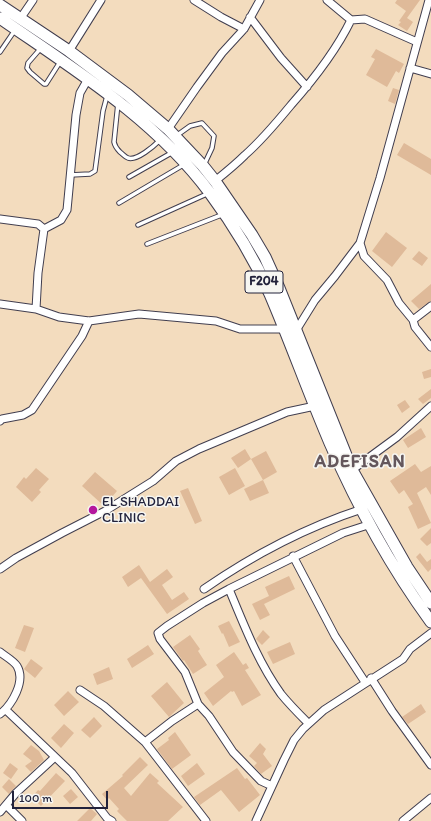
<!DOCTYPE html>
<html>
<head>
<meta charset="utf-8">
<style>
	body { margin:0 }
	#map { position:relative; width:431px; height:821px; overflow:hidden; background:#f3dcbe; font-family:Itim,sans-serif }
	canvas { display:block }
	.scale { position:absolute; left:12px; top:791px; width:96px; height:18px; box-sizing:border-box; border:2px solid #22223b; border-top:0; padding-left:5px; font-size:12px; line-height:14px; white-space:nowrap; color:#22223b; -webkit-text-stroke:3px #f6f6f2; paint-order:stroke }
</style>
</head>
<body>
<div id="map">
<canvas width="431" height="821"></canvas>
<div class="scale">100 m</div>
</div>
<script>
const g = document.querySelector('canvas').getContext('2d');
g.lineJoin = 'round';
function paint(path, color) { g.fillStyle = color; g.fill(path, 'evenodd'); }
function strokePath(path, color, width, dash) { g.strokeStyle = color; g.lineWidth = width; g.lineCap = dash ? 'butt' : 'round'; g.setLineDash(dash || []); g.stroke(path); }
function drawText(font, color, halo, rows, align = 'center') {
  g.font = font + ' Itim,sans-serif'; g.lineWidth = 3; g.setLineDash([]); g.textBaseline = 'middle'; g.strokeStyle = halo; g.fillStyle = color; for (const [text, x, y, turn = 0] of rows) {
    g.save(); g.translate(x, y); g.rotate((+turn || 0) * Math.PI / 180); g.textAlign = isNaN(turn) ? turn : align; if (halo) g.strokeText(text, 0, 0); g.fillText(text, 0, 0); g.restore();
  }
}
const building = new Path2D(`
	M397 0H420L407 18 413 22 407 31 398 25 401 22 399 21 406 11 395 3Z
	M376 49 404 64 399 73 396 71 387 87 366 75 375 59 371 57Z
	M393 88 399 90 395 104 388 101Z
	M404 143 431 159V175L397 155Z
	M386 232 407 248 392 267 372 251Z
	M419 251 428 258 422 266 412 259Z
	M431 284V301L419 309 411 301Z
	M431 369V377L424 379 422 372Z
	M431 389V398L423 404 418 399Z
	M405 400 410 407 402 413 397 405Z
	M421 428 426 437 408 448 403 440Z
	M245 449 251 459 238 468 231 458Z
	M266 451 277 472 263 480 251 459Z
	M415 464 421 472 431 466V495L426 487 417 493 431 523 418 529 408 507 413 504 404 490 399 494 390 481Z
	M36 468 49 479 39 490 41 492 32 502 16 487 24 477 26 479Z
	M235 468 245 486 229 495 219 477Z
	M95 472 117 491 104 506 82 486Z
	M263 480 269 493 250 501 244 489Z
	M188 488 202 521 195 524 180 491Z
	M431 528V543L427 546 420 539Z
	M420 553 427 562 431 559V569L428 572 416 557Z
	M139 565 150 582 167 569 173 577 162 585 172 600 184 592 189 599 167 614 141 578 128 587 122 577Z
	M289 576 295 589 264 604 270 615 260 620 252 604 269 596 265 587Z
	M229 621 240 642 229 647 223 633 222 634 218 626Z
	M24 625 34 628 25 652 15 648Z
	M263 630 270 637 262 645 256 639Z
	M190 635 200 649 198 651 207 665 193 674 184 660 183 661 173 647Z
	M290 642 295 654 273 664 267 652Z
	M148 645 154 654 132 668 127 659Z
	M234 652 243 665 246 663 249 668 245 670 261 695 242 706 234 691 232 692 231 691 213 706 204 693 224 677 216 665Z
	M31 659 43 668 35 678 24 669Z
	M109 667 113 679 97 685 93 674Z
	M167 682 184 703 169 717 151 696Z
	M68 691 79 702 64 716 54 705Z
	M421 704 426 712 408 724 402 717Z
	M94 717 102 726 90 738 81 730Z
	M64 724 74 733 61 748 51 738Z
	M175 732 191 755 172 769 157 749 169 740 168 738Z
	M260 743 266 749 263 754 272 766 261 774 254 766 257 763 249 756Z
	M31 745 39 751 44 760 31 772 25 766 32 761 23 754Z
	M140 757 148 765 124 788 131 796 150 773 159 781 157 783 183 807 168 821H127L117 811 119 809 109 798 107 800 102 794 123 776 122 775Z
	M10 763 18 769 11 779 3 773Z
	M197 763 205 774 188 786 181 776Z
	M237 768 245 779 247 778 260 795 239 812 221 790 200 805 194 797Z
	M56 773 65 781 41 806 32 797 38 790 40 791Z
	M9 779 16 786 9 794 2 787Z
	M71 789 78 797 70 804 63 796Z
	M90 808 97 814 91 821H77Z`);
const lane = new Path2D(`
	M41 48 28 63 27 68 30 72 44 84H46L60 62
	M0 52 15 30
	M118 103 114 142C115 147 117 149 120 152 123 154 125 157 128 158 137 161 154 146 160 140
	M176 136 190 126 202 123 214 136 212 148 204 165
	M70 175 90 174 95 171 103 111 107 96
	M129 177 173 152
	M119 203 185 164
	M138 225 209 193
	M147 244 224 214`);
const street = new Path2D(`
	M194 0 221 17 244 29
	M327 0 351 20 365 19 417 42
	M250 17 281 58 307 87
	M20 19 33 0
	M69 51 101 0
	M410 68 431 74
	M168 129 197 87 222 53 244 29 260 0
	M215 181C225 173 236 164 245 155 262 140 277 122 291 105 314 79 336 51 351 20
	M0 219 38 224 44 229
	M44 229 61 220 67 210 76 115 80 93 88 79
	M360 243 364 256 387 280 399 303 413 320 415 327 431 347
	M0 304 36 309 59 317 89 321 139 314 216 321 240 329H284
	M36 309 38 273 44 229
	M413 320 431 306
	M297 329 315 300 335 276 360 243 380 178 429 0
	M0 421 2 419 23 415 32 410 82 336 89 321
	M352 470 397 437 431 406
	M293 556 335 636 365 682
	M0 569 16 558 62 533 105 511 153 481 176 461 199 449 287 412 315 406
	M204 589C253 555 304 528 362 509
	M229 589C244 625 258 662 281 694 289 704 299 714 308 723
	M0 652C5 656 14 661 17 666 26 681 12 705 0 714
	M371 678 392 711 431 765
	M80 690 104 706 145 742 206 821
	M6 710 72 773 107 818 112 821
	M145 742 172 721 198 704
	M272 786 261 781 233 752 209 716 198 704 185 672 160 639 158 633 167 626 203 603 229 589 343 533 371 524
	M6 805 22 821
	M0 812 16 793 55 757
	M256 821 284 760 294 740 303 729 324 710 403 659 410 649 431 633
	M403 821 431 798`);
const primary = new Path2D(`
	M0 5 69 51 128 95 168 129 203 166 215 181 252 235 265 257 279 288 352 470 407 567 431 603
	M0 18C75 70 155 119 210 193 233 224 254 258 270 294 291 343 309 394 330 443 357 505 391 567 431 622`);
const markers = [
	[93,510,5,"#b5179e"]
];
const shields = [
	[264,282,38]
];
const shieldNames = [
	["F204",264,282]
];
const poiNames = [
	["EL SHADDAI",102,502],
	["CLINIC",102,518]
];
const districtNames = [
	["ADEFISAN",360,462]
];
paint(building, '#dfba99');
strokePath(lane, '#413e4f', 5.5);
strokePath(street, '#413e4f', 9);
strokePath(primary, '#413e4f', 13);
strokePath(lane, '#fff', 3.5);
strokePath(street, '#fff', 7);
strokePath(primary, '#fff', 11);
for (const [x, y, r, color] of markers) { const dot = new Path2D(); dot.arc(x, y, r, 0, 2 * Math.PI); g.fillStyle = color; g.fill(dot); strokePath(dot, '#f6f6f2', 1.5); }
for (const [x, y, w] of shields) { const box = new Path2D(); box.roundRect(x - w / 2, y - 11, w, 22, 3); g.fillStyle = '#f6f6f2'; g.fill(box); strokePath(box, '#22223b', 1); }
drawText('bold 13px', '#22223b', null, shieldNames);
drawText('14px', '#22223b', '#f6f6f2', poiNames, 'left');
g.letterSpacing = '1px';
drawText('bold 18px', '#64575c', '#f6f6f2', districtNames);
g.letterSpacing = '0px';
</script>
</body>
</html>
